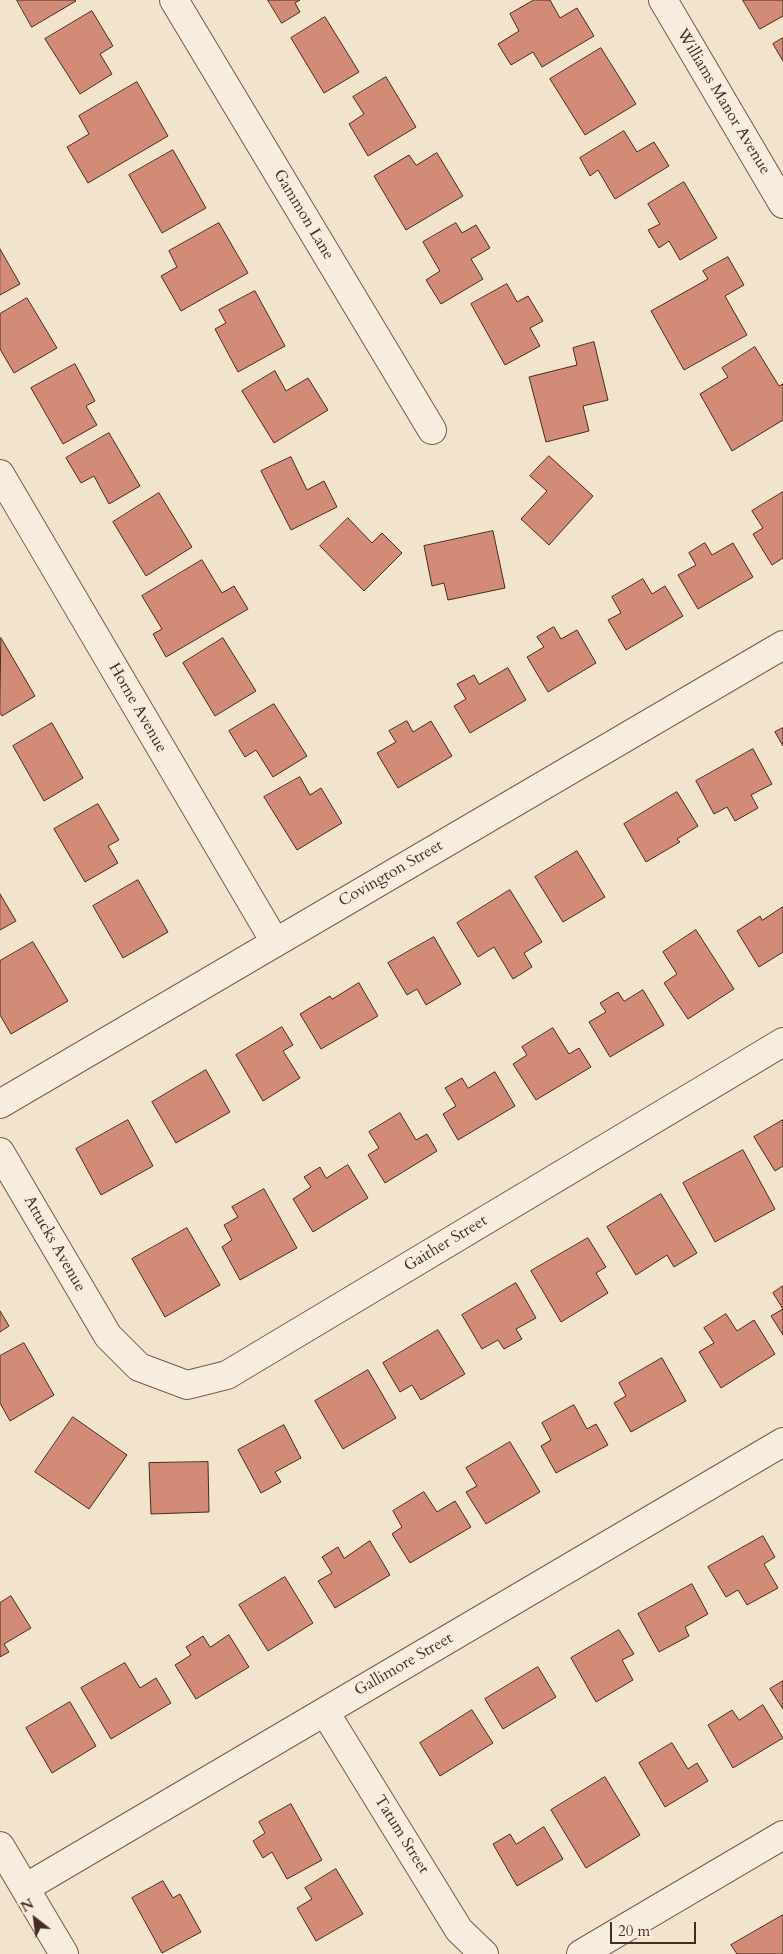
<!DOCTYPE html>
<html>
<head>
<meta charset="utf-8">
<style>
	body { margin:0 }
	#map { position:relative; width:783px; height:1954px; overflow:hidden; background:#f2e3cc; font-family:Cardo,serif }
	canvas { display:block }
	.north { position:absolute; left:10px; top:1894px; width:50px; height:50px; -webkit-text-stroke:4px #f7edde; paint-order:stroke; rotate:330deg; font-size:14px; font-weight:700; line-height:20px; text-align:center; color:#472b1f }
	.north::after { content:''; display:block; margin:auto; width:18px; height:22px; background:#472b1f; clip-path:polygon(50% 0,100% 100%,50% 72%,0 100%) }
	.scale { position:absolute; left:610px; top:1922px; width:86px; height:22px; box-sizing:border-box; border:2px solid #472b1f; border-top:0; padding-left:6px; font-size:15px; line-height:18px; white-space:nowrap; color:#472b1f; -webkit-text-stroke:4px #f7edde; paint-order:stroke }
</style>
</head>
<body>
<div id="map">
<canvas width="783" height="1954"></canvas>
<div class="north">N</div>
<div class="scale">20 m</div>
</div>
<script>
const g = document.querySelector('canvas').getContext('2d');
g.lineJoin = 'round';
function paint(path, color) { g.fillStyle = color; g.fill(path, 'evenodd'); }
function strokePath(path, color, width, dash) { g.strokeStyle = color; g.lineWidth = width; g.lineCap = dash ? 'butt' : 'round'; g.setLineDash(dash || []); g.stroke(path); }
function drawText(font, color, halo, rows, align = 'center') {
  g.font = font + ' Cardo,serif'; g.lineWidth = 5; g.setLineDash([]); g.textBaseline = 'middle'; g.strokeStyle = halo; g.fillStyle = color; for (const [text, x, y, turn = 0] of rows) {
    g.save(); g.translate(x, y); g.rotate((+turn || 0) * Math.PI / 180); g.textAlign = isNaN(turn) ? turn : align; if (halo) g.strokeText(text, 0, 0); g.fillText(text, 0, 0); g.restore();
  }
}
const building = new Path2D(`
	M17 0H75L76 1 32 27Z
	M268 0H300L295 3 300 12 282 23Z
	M534 0H550L560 18 577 8 594 36 542 67 533 52 511 65 498 44 519 31 510 14Z
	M743 0H783V16L760 29Z
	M92 11 113 46 100 54 112 74 80 94 45 39Z
	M325 17 359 72 324 93 291 38Z
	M783 38V61L773 44Z
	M601 48 636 104 585 135 550 79Z
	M386 77 416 127 368 156 349 124 364 114 353 97Z
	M137 82 168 136 88 183 67 147 89 134 79 116Z
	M624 131 637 152 654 142 669 166 615 199 598 170 590 176 580 158Z
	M173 150 206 208 162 233 129 175Z
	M437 153 463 196 406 230 374 176 409 155 416 165Z
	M684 182 717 238 680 260 669 241 659 248 648 230 660 224 648 204Z
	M219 223 248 273 181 311 161 276 177 267 169 251Z
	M456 223 462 233 476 225 490 248 471 259 483 279 441 304 426 280 440 271 423 242Z
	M0 249 20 284 0 295Z
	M728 257 744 285 725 296 747 335 684 370 651 311 708 279 703 271Z
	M507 284 517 302 528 296 543 321 530 328 540 346 505 365 471 304Z
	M255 291 285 346 238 372 215 329 226 323 219 310Z
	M27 298 57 348 14 373 0 349V314Z
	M594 342 608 400 583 406 589 431 546 442 529 377 577 365 573 348Z
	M755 347 779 386 783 384V420L732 451 700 394 728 377 722 368Z
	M75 364 95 401 86 406 97 425 63 444 31 388Z
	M275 371 286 391 308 378 328 410 274 443 242 391Z
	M109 433 140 486 109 504 94 476 81 483 66 458Z
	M549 456 593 496 549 545 521 519 547 491 530 476Z
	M291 457 307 490 324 481 337 507 291 530 261 471Z
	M783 492V558L772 565 753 534 763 528 752 511Z
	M159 493 192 547 146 576 113 522Z
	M348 518 372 543 382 533 402 553 364 591 320 546Z
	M493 531 505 588 448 600 444 583 432 586 424 546Z
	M705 543 712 555 733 543 753 577 698 609 678 575 696 565 689 553Z
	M202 560 222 593 234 586 248 609 166 657 153 634 162 629 142 596Z
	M643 579 652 594 665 586 683 616 626 650 608 620 621 613 612 597Z
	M554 627 561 639 577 630 596 663 548 692 527 657 544 647 537 637Z
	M1 638 35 696 2 716 0 713Z
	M223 638 256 691 215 716 183 663Z
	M508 668 526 700 470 733 454 706 466 699 457 684 474 675 479 684Z
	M274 704 307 756 273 777 256 750 245 757 229 731Z
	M407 721 413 732 431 721 452 756 398 788 377 753 396 742 389 731Z
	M52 723 83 778 44 801 13 746Z
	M783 728V746L775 732Z
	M753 749 772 784 751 795 758 808 735 821 727 807 714 814 696 781Z
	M300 777 310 795 321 788 342 823 297 850 264 797Z
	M677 792 698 826 677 839 680 842 646 862 624 824Z
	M98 804 119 840 108 846 118 863 85 882 54 829Z
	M577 851 605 897 563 922 535 877Z
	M138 880 168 932 123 958 93 906Z
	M510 890 542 942 524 953 532 967 513 979 494 947 478 957 457 923Z
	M0 894 16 921 0 930Z
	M783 907V952L759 967 737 931 760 916 762 920Z
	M696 930 734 989 688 1019 664 983 677 974 663 952Z
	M434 937 461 984 426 1005 417 989 407 995 388 963Z
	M33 942 68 1001 11 1034 0 1015V961Z
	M359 983 378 1016 321 1049 300 1014 330 996 332 999Z
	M643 990 664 1025 610 1057 589 1022 606 1012 600 1003 618 992 624 1001Z
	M282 1027 293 1045 283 1051 300 1078 263 1101 236 1055Z
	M553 1028 569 1054 579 1048 591 1067 536 1100 513 1064 527 1055 522 1047Z
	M206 1070 230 1112 176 1143 152 1102Z
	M495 1072 515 1106 458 1140 443 1114 456 1106 445 1088 462 1078 468 1088Z
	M400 1113 416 1140 427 1134 437 1151 385 1183 368 1155 379 1148 369 1132Z
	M128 1120 153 1166 101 1195 76 1149Z
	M783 1120V1166L775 1171 754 1137Z
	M743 1150 775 1209 715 1242 683 1183Z
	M348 1165 368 1198 313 1232 293 1199 311 1187 304 1177 320 1167 326 1178Z
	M264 1189 297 1248 240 1280 222 1247 232 1240 224 1225 238 1217 232 1207Z
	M661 1194 697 1253 674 1267 667 1255 636 1275 607 1227Z
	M187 1228 220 1285 165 1317 132 1259Z
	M588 1238 606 1267 596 1273 608 1293 561 1322 531 1271Z
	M516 1283 536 1318 516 1329 522 1339 504 1349 498 1340 482 1349 462 1315Z
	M783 1286V1335L771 1316 783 1309 773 1293Z
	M0 1311 9 1326 0 1332Z
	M726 1314 737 1331 754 1320 775 1354 721 1388 699 1352 714 1343 704 1328Z
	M438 1330 465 1374 421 1400 412 1385 400 1392 383 1363Z
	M24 1343 54 1395 10 1421 0 1403V1356Z
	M662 1358 686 1401 631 1432 614 1403 626 1396 619 1383Z
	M368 1370 396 1418 343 1449 315 1401Z
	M574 1405 587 1429 596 1424 608 1445 556 1473 541 1446 551 1440 542 1423Z
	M73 1417 127 1455 89 1509 35 1472Z
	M284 1425 301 1458 275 1472 281 1482 261 1493 238 1450Z
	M510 1442 540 1492 486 1524 466 1492 477 1486 466 1468Z
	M208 1462 209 1512 151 1514 149 1463Z
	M424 1492 437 1512 455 1501 471 1527 410 1563 392 1534 402 1527 393 1511Z
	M763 1536 775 1557 764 1564 778 1588 747 1605 738 1590 726 1597 708 1567Z
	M370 1541 390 1575 335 1608 318 1581 332 1573 322 1557 338 1547 344 1558Z
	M285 1577 313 1623 268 1651 239 1605Z
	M692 1584 708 1614 685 1627 689 1636 659 1652 638 1614Z
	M11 1596 31 1628 4 1644 9 1652 0 1657V1603Z
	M619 1630 634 1654 622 1660 633 1680 596 1702 571 1658Z
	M229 1635 249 1667 196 1699 175 1665 191 1655 186 1647 203 1636 210 1647Z
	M125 1663 140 1688 156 1678 171 1703 111 1739 81 1688Z
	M538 1667 556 1697 503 1729 485 1699Z
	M783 1681V1709L770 1689Z
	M70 1702 96 1746 52 1773 26 1728Z
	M763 1705 783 1738 733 1768 708 1725 732 1710 739 1720Z
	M472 1710 493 1743 440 1776 420 1743Z
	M672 1743 688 1769 697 1763 708 1781 665 1807 639 1763Z
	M605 1777 640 1835 586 1868 551 1810Z
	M291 1804 322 1860 287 1879 272 1852 263 1858 253 1841 265 1833 259 1822Z
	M544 1827 563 1859 517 1886 493 1844 510 1834 516 1844Z
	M336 1869 363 1914 316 1941 297 1908 312 1899 305 1888Z
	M163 1881 173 1898 180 1894 201 1932 162 1953 132 1898Z
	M783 1915V1954H737L731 1945Z`);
const minor = new Path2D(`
	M174 0 432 430
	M663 0 783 204
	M0 474 275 942
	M0 1104 783 645
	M0 1152 108 1336 139 1367 187 1385 227 1375 783 1042
	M325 1712 459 1930 484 1954
	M25 1888 783 1442
	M581 1954 783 1835`);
const tertiary = new Path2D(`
	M0 1846 64 1954`);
const streetNames = [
	["Williams Manor Avenue",723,102,59],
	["Gammon Lane",303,215,59],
	["Horne Avenue",137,708,60],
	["Covington Street",391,874,-30],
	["Attucks Avenue",54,1244,60],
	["Gaither Street",446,1244,-31],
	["Gallimore Street",404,1665,-30],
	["Tatum Street",401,1835,58]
];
paint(building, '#d18b76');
strokePath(building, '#472b1f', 1);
strokePath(minor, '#72594a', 30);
strokePath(tertiary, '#72594a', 30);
strokePath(minor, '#f7edde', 28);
strokePath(tertiary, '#f7edde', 28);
drawText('16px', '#472b1f', '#f7edde', streetNames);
</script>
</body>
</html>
